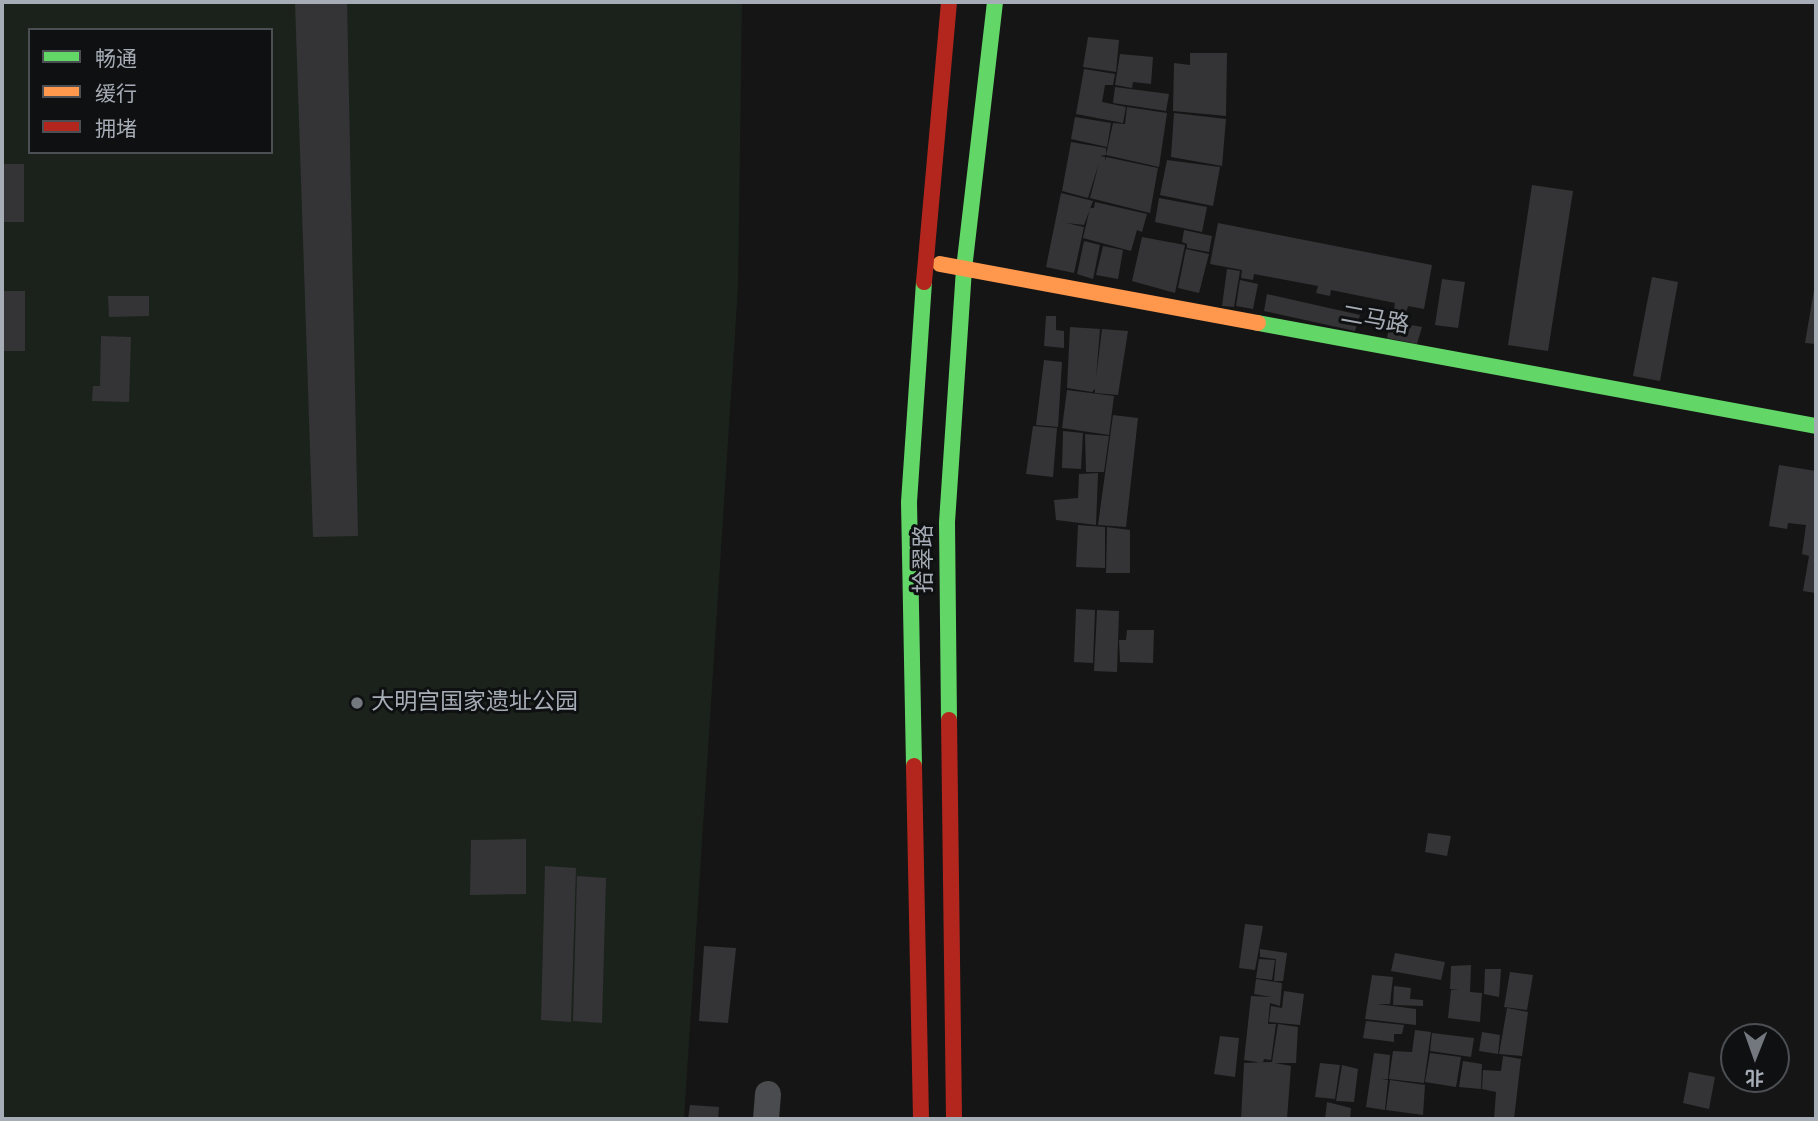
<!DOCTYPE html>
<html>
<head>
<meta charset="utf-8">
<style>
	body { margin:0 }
	#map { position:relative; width:1818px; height:1121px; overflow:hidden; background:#151515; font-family:"Roboto Condensed","Noto Sans SC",sans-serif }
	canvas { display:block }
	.frame { position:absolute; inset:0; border:4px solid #a6adb6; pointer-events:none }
	.legend { position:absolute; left:28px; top:28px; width:245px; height:126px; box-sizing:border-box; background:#0f1011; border:2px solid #4b4f53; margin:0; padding:9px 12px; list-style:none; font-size:21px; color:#a6adb6 }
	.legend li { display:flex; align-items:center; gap:14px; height:35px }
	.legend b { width:35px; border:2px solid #4b4f53 }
	.north { position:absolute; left:1720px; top:1023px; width:70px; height:70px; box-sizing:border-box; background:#0f1011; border:2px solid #4b4f53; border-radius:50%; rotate:181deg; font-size:19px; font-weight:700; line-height:28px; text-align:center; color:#a6adb6 }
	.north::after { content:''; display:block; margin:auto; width:24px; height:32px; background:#73787e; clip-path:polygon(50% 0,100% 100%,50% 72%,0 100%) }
</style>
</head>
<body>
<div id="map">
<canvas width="1818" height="1121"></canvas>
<div class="frame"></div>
<ul class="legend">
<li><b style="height:9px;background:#63d668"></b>畅通</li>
<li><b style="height:9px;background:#ff974d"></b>缓行</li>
<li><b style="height:9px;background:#b3261e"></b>拥堵</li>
</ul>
<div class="north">北</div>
</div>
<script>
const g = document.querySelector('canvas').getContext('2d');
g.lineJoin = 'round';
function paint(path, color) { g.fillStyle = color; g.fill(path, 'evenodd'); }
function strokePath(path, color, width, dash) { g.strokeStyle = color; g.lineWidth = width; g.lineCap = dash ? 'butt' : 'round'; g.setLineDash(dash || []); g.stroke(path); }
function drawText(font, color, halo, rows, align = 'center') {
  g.font = font + ' "Roboto Condensed","Noto Sans SC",sans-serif'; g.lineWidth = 6; g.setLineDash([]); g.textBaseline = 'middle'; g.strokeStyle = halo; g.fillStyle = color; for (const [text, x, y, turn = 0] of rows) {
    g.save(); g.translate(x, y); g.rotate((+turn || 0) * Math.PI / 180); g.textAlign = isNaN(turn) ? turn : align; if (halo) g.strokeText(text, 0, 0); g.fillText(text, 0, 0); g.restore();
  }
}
const green = new Path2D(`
	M2 2H742L738 287 684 1119H2ZM30 30H271V152H30Z`);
const building = new Path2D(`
	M295 2H347L358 536 313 537Z
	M1088 37 1119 40 1116 72 1083 67Z
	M1190 53H1227L1226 116 1173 111 1174 63 1190 65Z
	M1120 54 1153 57 1151 84 1133 82 1132 88 1115 85Z
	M1084 69 1115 74 1113 85H1105L1102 102 1126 107 1123 123 1076 114Z
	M1115 87 1169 94 1166 111 1113 103Z
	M1127 107 1167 113 1159 167 1106 155 1113 123 1125 124Z
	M1174 113 1226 119 1222 166 1171 157Z
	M1075 117 1111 123 1107 147 1071 139Z
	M1071 142 1106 148V155L1100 156 1105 157V161L1106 157 1158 168 1150 213 1090 198 1099 163 1088 198 1062 191Z
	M1167 160 1220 167 1213 206 1160 195Z
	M2 164H24V222H2Z
	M1532 185 1573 191 1548 351 1508 345Z
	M1061 193 1093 201 1084 225 1066 223 1084 227 1074 273 1046 267Z
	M1159 198 1207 207 1202 232 1155 222Z
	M1095 202 1147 214 1142 232 1137 230 1131 251 1083 238 1090 208H1094Z
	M1218 223 1432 265 1424 309 1408 306 1406 313 1394 310 1395 303 1331 290 1330 296 1316 293 1318 286 1254 274 1253 280 1241 278 1242 270 1210 264Z
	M1184 230 1212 236 1209 252 1187 248V244L1182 242Z
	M1142 237 1185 245 1175 293 1132 281Z
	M1084 241 1100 245 1093 279 1077 274Z
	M1103 246 1123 250 1118 279 1096 275Z
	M1186 249 1209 254 1199 293 1178 288Z
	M1227 269 1240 271 1234 307 1222 306Z
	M1652 277 1678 282 1660 381 1633 376Z
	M1442 279 1465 282 1458 328 1435 325Z
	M1240 280 1258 284 1253 309 1236 306Z
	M1815 284H1816V344L1805 343Z
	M2 291H25V351H2Z
	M1267 294 1360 315 1355 331 1264 311Z
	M108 296H149V316L109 317Z
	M1046 316H1056V330L1064 331V348L1044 346Z
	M1390 321 1422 327 1417 344 1387 338Z
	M1070 327 1100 329 1096 378 1102 329 1128 331 1118 395 1095 393V389L1092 392 1067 388Z
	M101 336 131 337 129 402 92 401 93 386H100Z
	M1044 360 1062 362 1058 427 1036 425Z
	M1067 390 1114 396 1109 435 1062 428Z
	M1113 415 1138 418 1126 527 1098 525Z
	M1033 426 1057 428 1053 477 1026 474Z
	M1063 431 1083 433 1081 469 1062 468Z
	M1085 434 1109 436 1104 472H1086Z
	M1779 465 1816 471V593L1803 591 1809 556 1802 554 1806 525 1788 523 1787 529 1769 526Z
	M1098 473 1096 525 1056 520 1054 500 1078 498 1079 474Z
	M1078 525 1105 527V568L1076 567Z
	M1107 527 1130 530V573H1106Z
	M1076 609 1095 610 1093 663 1074 662Z
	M1097 610 1119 611 1117 672 1094 671Z
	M1127 630H1154L1153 663 1120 662 1119 640H1126Z
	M1428 833 1451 836 1447 856 1425 852Z
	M526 839V894L470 895 471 840Z
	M545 866 576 868 571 1022 541 1020Z
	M577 876 606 878 602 1023 573 1021Z
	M1245 924 1263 926 1255 970 1239 968Z
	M704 946 736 948 728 1023 699 1021Z
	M1260 949 1287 953 1283 981H1274L1276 959 1260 957Z
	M1395 953 1445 962 1441 980 1391 971Z
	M1259 959 1275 960 1272 980 1256 978Z
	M1471 965 1470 992 1482 993 1480 1022 1448 1018 1451 990H1459L1450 989 1451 966Z
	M1485 969H1501L1499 997 1484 994Z
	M1510 972 1533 975 1527 1010 1504 1007Z
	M1372 975 1393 977 1390 1004H1377L1416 1009V1025L1365 1019Z
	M1256 979 1282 983 1280 1006 1270 1003 1268 1024H1276L1271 1060 1264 1059 1263 1063 1244 1060 1251 996 1272 997 1254 994Z
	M1394 986 1411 988 1410 999 1423 1000V1006L1393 1005Z
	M1284 991 1304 994 1300 1025 1269 1022 1271 1006 1282 1008Z
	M1507 1008 1528 1012 1522 1056 1499 1054Z
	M1366 1021 1404 1025 1402 1034H1394V1042L1363 1038Z
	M1278 1024 1298 1027 1296 1063H1275L1291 1066 1287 1119H1241L1244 1063 1272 1062Z
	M1415 1030 1431 1032 1424 1083 1389 1079 1393 1051 1412 1052Z
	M1482 1032 1500 1035 1498 1054 1479 1051Z
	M1432 1033 1474 1038 1471 1057 1430 1051Z
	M1220 1036 1239 1038 1235 1077 1214 1074Z
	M1374 1053 1390 1055 1388 1079H1382L1388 1080 1385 1110 1366 1107Z
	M1430 1053 1461 1057 1456 1087 1425 1082Z
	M1503 1056 1521 1059 1514 1119H1494L1496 1092 1482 1089 1483 1070 1501 1071Z
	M1463 1061 1482 1064 1481 1089 1459 1087Z
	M1320 1063 1340 1065 1335 1099 1315 1097Z
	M1342 1065 1358 1069 1354 1102 1336 1101Z
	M1689 1072 1715 1077 1709 1109 1683 1103Z
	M1390 1080 1425 1085 1423 1115 1386 1110Z
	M1327 1102 1351 1108 1350 1119H1325Z
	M690 1105 719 1107 718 1119H688Z`);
const street = new Path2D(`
	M766 1119 768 1094`);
const fast = new Path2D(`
	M1258 323 1816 426
	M949 720 947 522 964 269 995 2
	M914 766 909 502 924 282`);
const slow = new Path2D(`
	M940 264 1258 323`);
const jam = new Path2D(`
	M924 282 949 2
	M949 720 954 1119
	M914 766 921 1119`);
const markers = [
	[357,703,7,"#73787e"]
];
const streetNames = [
	["二马路",1375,321,10],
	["拾翠路",925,559,-90]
];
const poiNames = [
	["大明宫国家遗址公园",371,703]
];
paint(green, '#1b221b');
paint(building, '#343436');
strokePath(street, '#494b4e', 26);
strokePath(fast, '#63d668', 16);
strokePath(slow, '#ff974d', 16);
strokePath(jam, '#b3261e', 16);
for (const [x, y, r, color] of markers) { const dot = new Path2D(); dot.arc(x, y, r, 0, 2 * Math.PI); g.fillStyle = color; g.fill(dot); strokePath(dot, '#0f1011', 2.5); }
drawText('23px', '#a6adb6', '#0f1011', streetNames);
drawText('23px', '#a6adb6', '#0f1011', poiNames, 'left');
</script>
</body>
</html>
